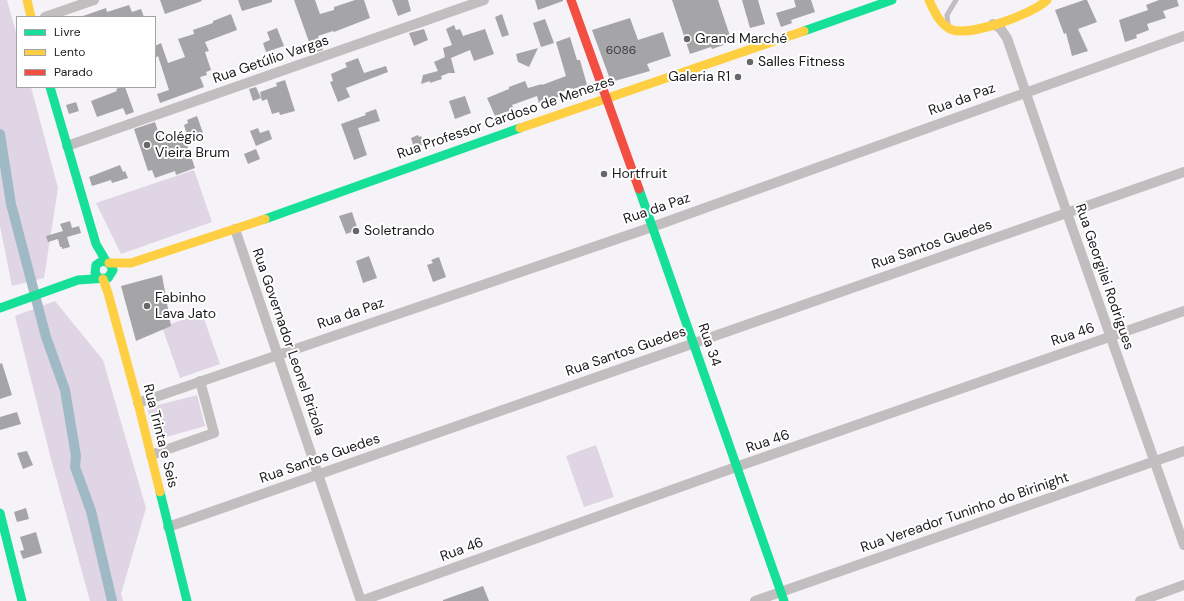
<!DOCTYPE html>
<html>
<head>
<meta charset="utf-8">
<style>
	body { margin:0 }
	#map { position:relative; width:1184px; height:601px; overflow:hidden; background:#f5f3f7; font-family:"DM Sans",sans-serif }
	canvas { display:block }
	.legend { position:absolute; left:16px; top:16px; width:140px; height:72px; box-sizing:border-box; background:#fff; border:1px solid #a4a3a4; margin:0; padding:5px 7px; list-style:none; font-size:12px; color:#1b1a1c }
	.legend li { display:flex; align-items:center; gap:8px; height:20px }
	.legend b { width:20px; border:1px solid #a4a3a4 }
</style>
</head>
<body>
<div id="map">
<canvas width="1184" height="601"></canvas>
<ul class="legend">
<li><b style="height:5px;background:#16e098"></b>Livre</li>
<li><b style="height:5px;background:#ffcf43"></b>Lento</li>
<li><b style="height:5px;background:#f24e42"></b>Parado</li>
</ul>
</div>
<script>
const g = document.querySelector('canvas').getContext('2d');
g.lineJoin = 'round';
function paint(path, color) { g.fillStyle = color; g.fill(path, 'evenodd'); }
function strokePath(path, color, width, dash) { g.strokeStyle = color; g.lineWidth = width; g.lineCap = dash ? 'butt' : 'round'; g.setLineDash(dash || []); g.stroke(path); }
function drawText(font, color, halo, rows, align = 'center') {
  g.font = font + ' "DM Sans",sans-serif'; g.lineWidth = 4; g.setLineDash([]); g.textBaseline = 'middle'; g.strokeStyle = halo; g.fillStyle = color; for (const [text, x, y, turn = 0] of rows) {
    g.save(); g.translate(x, y); g.rotate((+turn || 0) * Math.PI / 180); g.textAlign = isNaN(turn) ? turn : align; if (halo) g.strokeText(text, 0, 0); g.fillText(text, 0, 0); g.restore();
  }
}
const green = new Path2D(`
	M0 0H7L17 36V87H31L58 188 44 278 12 286 0 226Z
	M194 170 212 222 121 254 96 203Z
	M55 301 103 360 146 508 121 594 123 601H90L51 459 15 316Z
	M202 313 220 364 180 378 162 327Z
	M197 395 205 426 156 440 147 408Z
	M596 445 614 497 584 507 566 456Z`);
const canal = new Path2D(`
	M0 134 11 204 46 337 65 390 76 456 75 467 91 511 112 601`);
const building = new Path2D(`
	M160 0H201L202 1 165 14Z
	M238 0H272V2L242 11Z
	M294 0H315L320 14 334 10V7L355 0H364L370 18 334 32 333 31 318 36 323 50 313 53Z
	M392 0H408L411 11 398 16Z
	M535 0H563V1L538 10Z
	M672 0H718L732 42 712 49 711 47 690 54Z
	M742 0H758L765 24 750 28Z
	M794 0H811L815 12 791 20 792 23 781 27 776 13 796 7Z
	M1084 0H1087L1097 22 1078 29 1088 51 1072 56 1066 33 1064 34 1055 10Z
	M1159 0H1177L1179 6 1163 11 1166 18 1147 24 1149 30 1136 35 1137 38 1125 42 1119 20 1148 10 1146 5Z
	M129 5 132 12 141 9 144 17H83V16L106 8 107 12Z
	M231 14 237 30 205 42 209 51 205 52 211 70 206 72 207 75 200 77 204 87 160 103 157 94 169 90 158 56 155 58V46L161 43 168 63 185 57 178 39 194 34 193 30 213 23V21Z
	M502 14 509 35 502 37 495 17Z
	M630 18 638 40 663 32 671 56 647 64 650 71 611 82 592 30Z
	M545 19 554 43 541 47 533 23Z
	M454 25 456 30 460 29 463 36 485 29 494 54 474 61 470 50 451 58 455 73H449L441 76 442 79 430 83V81L421 84 423 75 438 71 434 62 445 57 443 48 452 45 446 29Z
	M277 28 284 46 266 52 263 43 270 40 267 32Z
	M424 29 428 40 414 46 409 33Z
	M570 37 577 60H580L587 85 573 89 572 88 558 93 559 97 539 103 537 96 512 105 514 109 495 116 487 98 509 89V87L525 81 528 88 542 84V85L566 76 556 42Z
	M538 48 529 67 518 62 516 54Z
	M358 58 364 73 386 66 388 72 346 88 350 97 338 102 330 82 333 81 331 74 347 67 345 63Z
	M285 80 295 111 280 115 279 112 272 114 267 99 262 101 260 92 277 86 276 83Z
	M122 87H125L134 112 126 115 123 108 97 117 91 101 117 91 116 89Z
	M256 87 261 98 253 101 249 89Z
	M465 96 471 113 455 119 449 101Z
	M76 102 79 111 69 114 66 105Z
	M376 109 380 121 358 128 367 155 354 160 341 124 366 115 365 113Z
	M197 116 203 133 188 138 184 125 188 123 187 120Z
	M155 122 162 143 184 136 195 168 176 175 175 171 155 178 152 170 148 171 134 129Z
	M258 128 260 133 269 130 272 139 256 146 250 131Z
	M418 135 419 137 421 136 423 142 421 143 422 145 414 148 411 138Z
	M256 149 260 159 248 164 244 154Z
	M120 165 123 172 125 171 128 178 112 183 111 180 92 186 89 177Z
	M352 212 358 230 346 234 339 216Z
	M70 221 72 228 79 226 81 233 67 237 70 247 62 249V247H60L58 239 48 242 46 236 63 231 60 224Z
	M369 256 377 278 363 283 356 261Z
	M439 257 446 277 433 282 427 265 433 263 431 260Z
	M162 275 171 326 136 341 121 286Z
	M2 363 12 395 0 399V364Z
	M17 412 21 424 0 430V417Z
	M27 451 33 465 23 469 17 453Z
	M26 508 29 519 17 522 14 512Z
	M36 532 42 553 23 559 20 551 24 550 20 537Z
	M483 586 489 601H443V600Z`);
const lane = new Path2D(`
	M948 24 947 15 956 0`);
const street = new Path2D(`
	M45 17 94 0
	M993 24 1000 28 1007 38 1067 213 1184 545
	M67 146 484 0
	M235 229 361 601 736 467 1184 311
	M138 403 652 227 1184 36
	M151 455 214 433 200 381
	M168 527 1184 172
	M755 601 1184 451
	M1140 601 1184 585`);
const fast = new Path2D(`
	M804 31 892 0
	M50 87 96 244 106 261
	M639 189 784 601
	M265 219 520 128
	M0 308 78 280 108 278 113 270 109 263 102 261 96 265 95 273 99 278
	M160 492 187 601
	M0 513 22 601`);
const slow = new Path2D(`
	M27 0 31 17
	M929 0C934 11 939 23 950 29 968 38 1033 14 1047 0
	M520 128 804 31
	M109 263H131L265 219
	M103 279 108 293 138 403 160 492`);
const jam = new Path2D(`
	M571 0 639 189`);
const markers = [
	[687,39,4,"#676669"],
	[750,62,4,"#676669"],
	[738,77,4,"#676669"],
	[147,145,4,"#676669"],
	[604,174,4,"#676669"],
	[356,231,4,"#676669"],
	[147,306,4,"#676669"]
];
const numberNames = [
	["6086",621,51]
];
const poiNames = [
	["Grand Marché",695,39],
	["Salles Fitness",758,62],
	["Galeria R1",730,77,"right"],
	["Colégio",155,137],
	["Vieira Brum",155,153],
	["Hortfruit",612,174],
	["Soletrando",364,231],
	["Fabinho",155,298],
	["Lava Jato",155,314]
];
const streetNames = [
	["Rua Getúlio Vargas",271,60,-19],
	["Rua da Paz",962,100,-20],
	["Rua Professor Cardoso de Menezes",506,118,-19],
	["Rua da Paz",657,209,-19],
	["Rua Santos Guedes",932,245,-19],
	["Rua Georgilei Rodrigues",1104,277,71],
	["Rua da Paz",351,314,-19],
	["Rua 46",1073,335,-19],
	["Rua Governador Leonel Brizola",288,342,71],
	["Rua 34",709,345,71],
	["Rua Santos Guedes",626,352,-19],
	["Rua Trinta e Seis",160,436,76],
	["Rua 46",768,442,-19],
	["Rua Santos Guedes",320,459,-19],
	["Rua Vereador Tuninho do Birinight",965,513,-19],
	["Rua 46",462,550,-20]
];
paint(green, '#e0d5e4');
strokePath(canal, '#a0bac5', 10);
paint(building, '#a5a4a7');
strokePath(lane, '#c2bdbe', 5);
strokePath(street, '#c2bdbe', 10);
strokePath(fast, '#16e098', 9);
strokePath(slow, '#ffcf43', 9);
strokePath(jam, '#f24e42', 9);
for (const [x, y, r, color] of markers) { const dot = new Path2D(); dot.arc(x, y, r, 0, 2 * Math.PI); g.fillStyle = color; g.fill(dot); strokePath(dot, '#fff', 1.5); }
drawText('12px', '#3e3c3f', null, numberNames);
drawText('14px', '#1b1a1c', '#fff', poiNames, 'left');
drawText('14px', '#1b1a1c', '#fff', streetNames);
</script>
</body>
</html>
